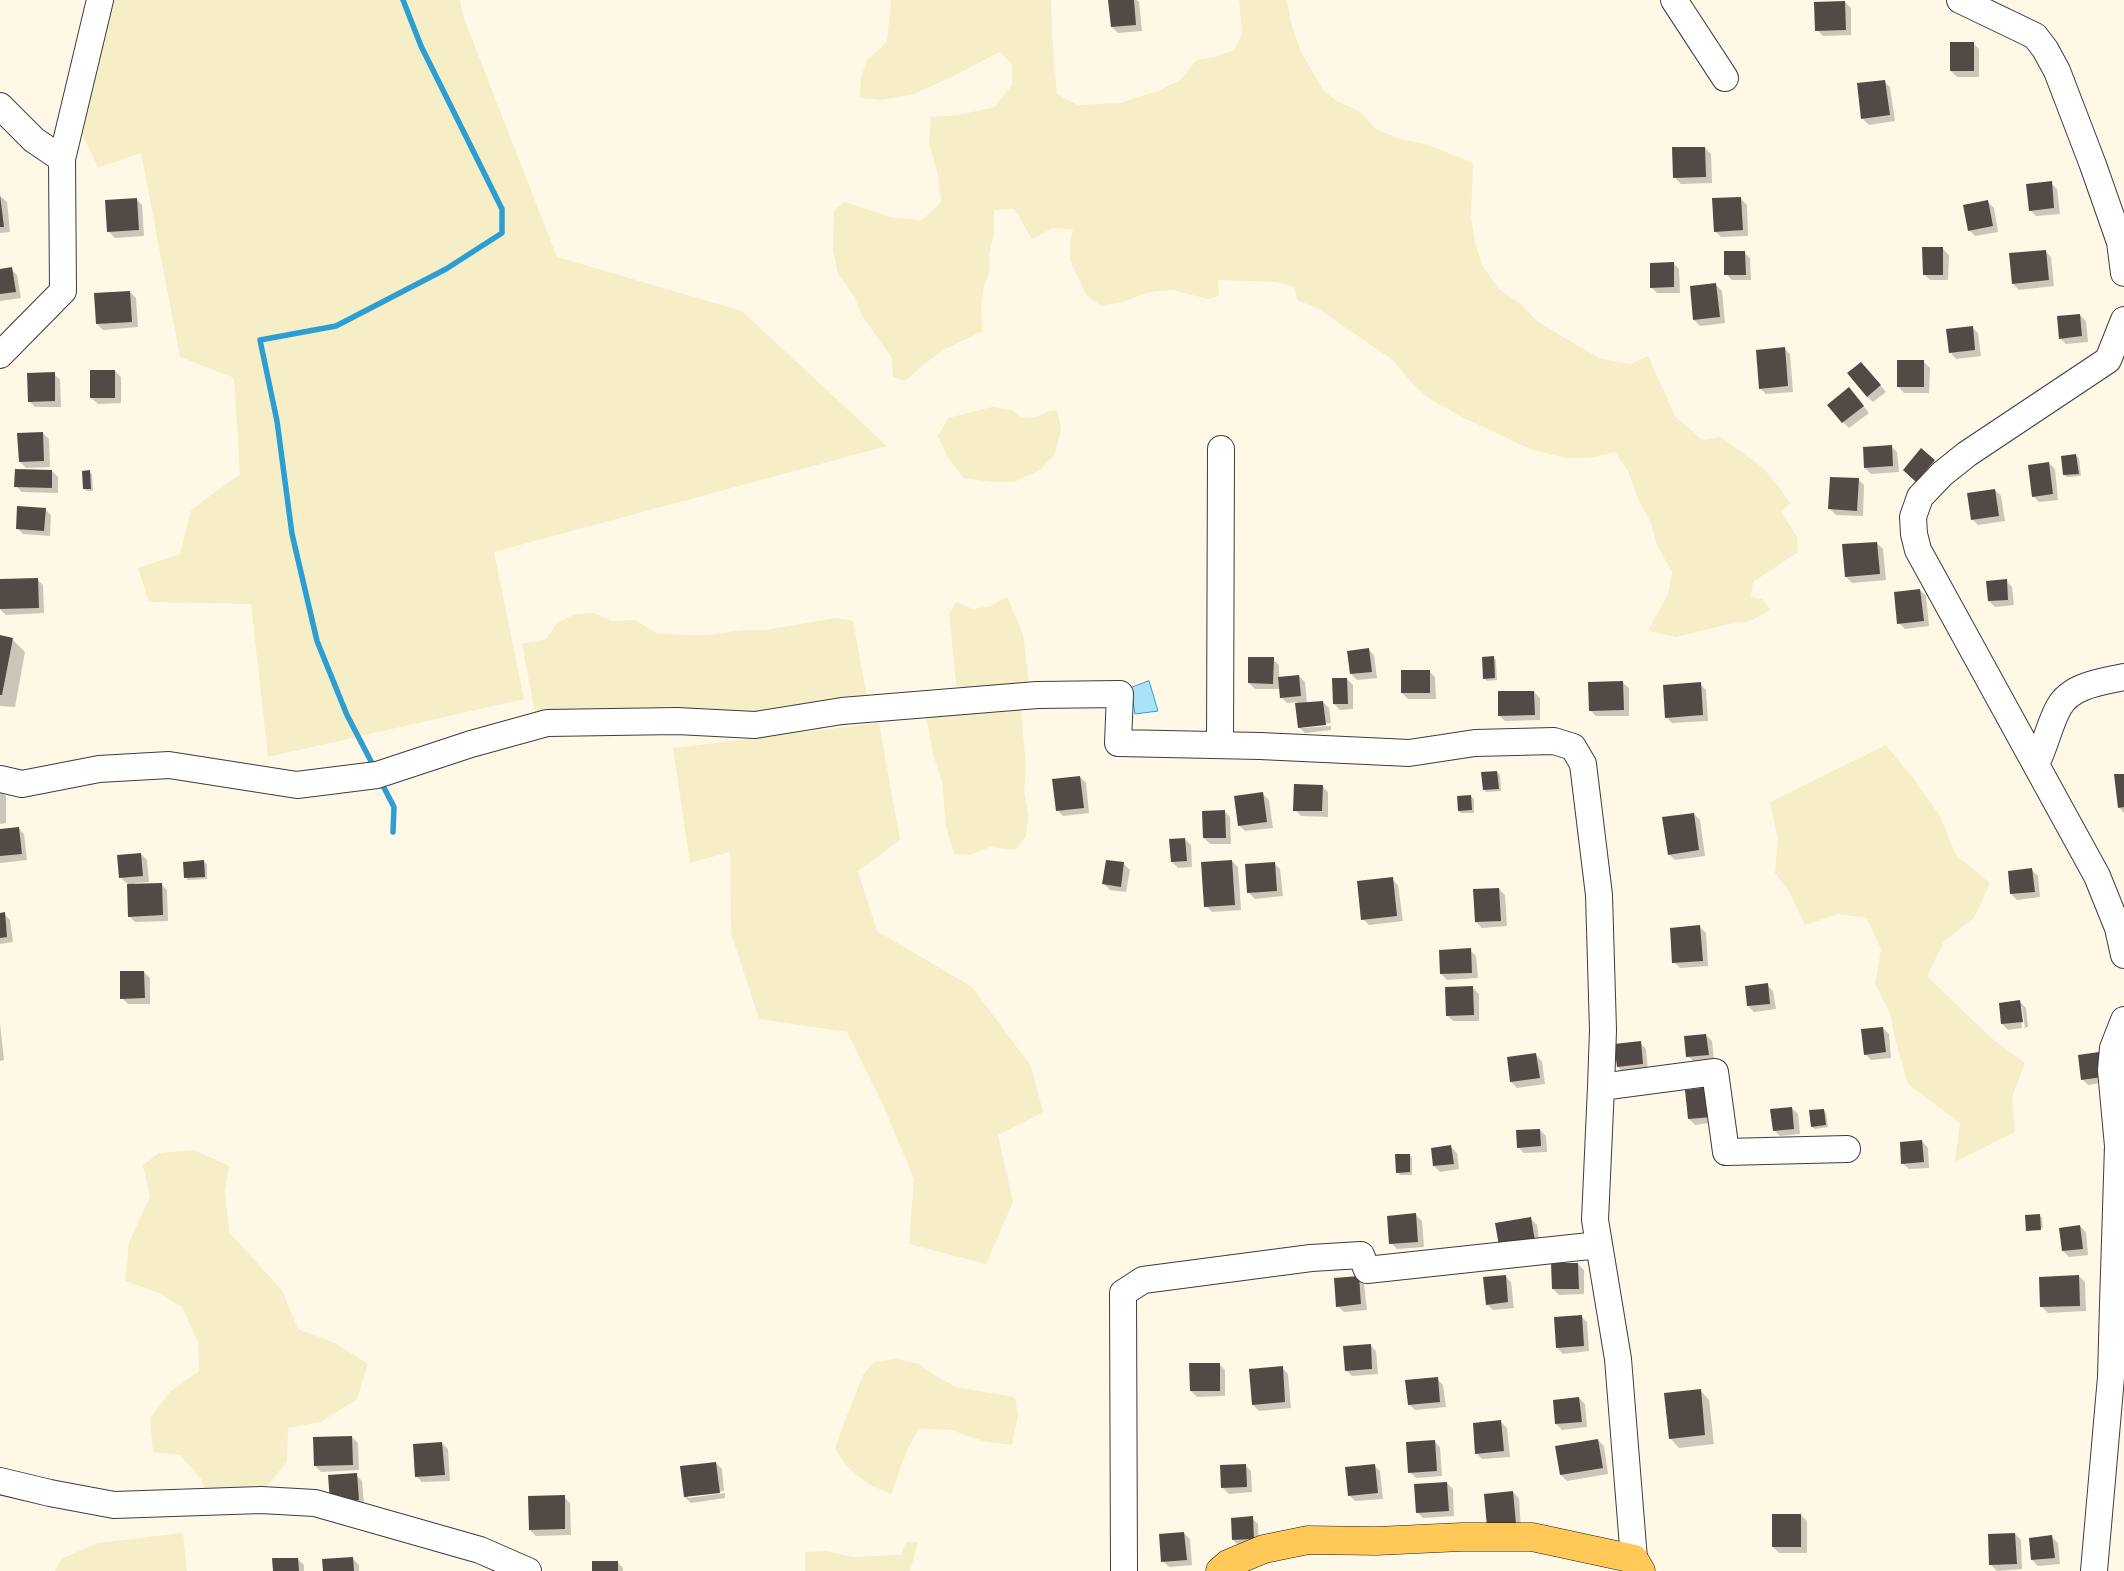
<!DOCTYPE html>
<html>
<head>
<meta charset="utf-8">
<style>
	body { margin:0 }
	canvas { display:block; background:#fff8e7 }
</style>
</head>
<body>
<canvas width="2124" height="1571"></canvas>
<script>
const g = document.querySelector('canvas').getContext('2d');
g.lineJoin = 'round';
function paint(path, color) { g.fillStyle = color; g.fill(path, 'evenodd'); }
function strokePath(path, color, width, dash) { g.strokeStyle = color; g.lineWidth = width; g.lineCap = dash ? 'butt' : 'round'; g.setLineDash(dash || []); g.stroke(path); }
const farmland = new Path2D(`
	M111 0H460L463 16 557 257 742 311 887 446 494 552 524 699 268 757 251 604 149 602 138 568 180 554 191 510 240 474 234 378 180 357 141 153 98 168 80 129Z
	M891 0H1051L1052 34 1057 94 1078 105 1120 103 1155 92 1179 81 1197 60 1214 57 1235 50 1242 33 1239 0H1287L1291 23 1301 52 1324 91 1337 101 1359 111 1376 129 1403 140 1426 144 1473 163 1471 216 1475 243 1483 267 1499 289 1521 304 1538 322 1599 358 1630 364 1648 356 1675 416 1702 440 1721 437 1763 468 1776 483 1790 503 1781 512 1797 537 1798 552 1753 582 1751 597 1762 599 1771 610 1748 622 1729 624 1676 637 1648 631 1668 594 1672 572 1657 545 1651 523 1638 499 1628 471 1615 452 1590 458H1565L1530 449 1464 418 1428 398 1411 382 1393 360 1317 308 1297 300 1294 287 1276 282 1218 280 1219 296 1208 299 1172 290 1150 292 1119 303 1101 306 1086 295 1070 260V242L1073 230 1053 228 1032 239 1014 209 994 210V234L989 255 990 270 984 286 981 308 983 331 945 349 923 365 905 381 893 377 892 358 862 316 855 298 838 274 833 250 834 210 845 202 890 217 922 220 941 202 937 171 929 143 931 117 958 115 995 107 1012 85V64L999 52 954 76 911 95 881 100 860 98 861 77 867 60 887 42Z
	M992 407 1012 410 1022 418 1036 417 1048 411 1057 410 1061 429 1055 454 1040 470 1014 482H992L964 478 949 459 938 436 948 418Z
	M1007 597 1023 634 1029 683 957 692 949 614 956 602 973 609 991 606Z
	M594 613 612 621 635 620 656 633 686 635H708L743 630H766L835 618 853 621 868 701 756 714 535 713 522 644 546 639 557 623 575 614Z
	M1021 709 1026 768 1024 790 1028 814 1026 837 1015 850 990 847 970 855 954 854 946 826 942 781 933 755 926 714Z
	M879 723 900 840 858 871 877 931 972 987 1031 1066 1043 1112 998 1135 1013 1202 986 1264 909 1244 914 1179 883 1105 847 1032 759 1019 731 933 730 852 690 863 673 748Z
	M1886 745 1916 782 1940 816 1956 855 1990 883 1974 918 1944 941 1927 976 1990 1037 2025 1063 2012 1097 2015 1132 1955 1162 1960 1123 1908 1084 1896 1043 1890 1013 1875 984 1881 950 1867 918 1838 914 1805 925 1789 892 1775 873 1778 839 1770 802Z
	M194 1150 229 1166 225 1191 229 1232 282 1290 298 1329 335 1343 368 1364 357 1399 321 1422 288 1428 287 1461 262 1493 208 1497 201 1479 180 1455 153 1452 150 1418 170 1392 199 1371 198 1342 182 1307 157 1292 125 1281 129 1242 150 1197 143 1165 159 1153Z
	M896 1359 919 1364 934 1375 956 1387 1015 1397 1018 1415 1012 1445 983 1441 951 1430 919 1429 908 1448 891 1494 868 1484 847 1467 835 1449 844 1423 863 1375 874 1362Z
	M183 1533 187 1571H55L61 1559 97 1543Z
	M906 1542H918L910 1571H805V1552L825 1551 853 1557 901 1555Z`);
const water = new Path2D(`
	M1149 681 1158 711 1135 714 1131 688Z`);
const shadow = new Path2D(`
	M1109 0H1137L1139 2 1142 31 1118 33 1112 27Z
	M1845 2 1851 8V35L1823 36 1817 30Z
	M1973 43 1979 49V77H1957L1951 71Z
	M1884 81 1890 87 1895 121 1869 125 1863 119Z
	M1705 148 1711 154 1712 183 1681 184 1675 178Z
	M2051 183 2057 189 2060 214 2036 216 2030 210Z
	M0 196 7 202 10 232 0 233Z
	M136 199 142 205 144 236 115 238 109 232Z
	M1741 199 1747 205 1748 236 1721 237 1715 231Z
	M1988 202 1994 208 1998 232 1975 236 1969 230Z
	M1943 249 1949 255 1948 280H1930L1924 274Z
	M2045 251 2051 257 2054 286 2019 290 2013 284Z
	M1744 252 1750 258 1751 280H1732L1726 274Z
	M1673 263 1679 269 1680 293H1657L1651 287Z
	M11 269 17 275 21 298 0 301V271Z
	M1716 285 1722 291 1725 323 1700 326 1694 320Z
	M130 292 136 298 138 327 103 330 97 324Z
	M2080 315 2086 321 2088 342 2066 344 2060 338Z
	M1972 327 1978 333 1981 356 1956 359 1950 352Z
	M1784 348 1790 354 1793 392 1766 394 1760 388Z
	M1924 362 1930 368 1929 393H1904L1898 386Z
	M1867 369 1886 392 1873 402 1867 396Z
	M115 371 121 377V403L98 404 91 398Z
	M54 374 60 380 61 407H35L29 401Z
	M1855 395 1869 413 1849 428 1843 422Z
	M43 433 49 439 50 467 26 468 20 462Z
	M1891 446 1897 452 1899 472 1871 474 1865 468Z
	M2076 456 2079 458 2081 476 2067 477 2064 475Z
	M1934 461 1940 467 1923 487 1910 476Z
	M2049 463 2055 469 2058 500 2039 502 2033 496Z
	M52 471 58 477V493L22 492 16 486Z
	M89 472 92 474 93 491H87L84 489Z
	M1858 479 1864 485 1863 516 1836 515 1830 509Z
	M1995 490 2001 496 2005 521 1978 525 1972 519Z
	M45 509 51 515 50 536 23 534 17 528Z
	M1877 543 1883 549 1886 580 1852 583 1846 577Z
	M37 579 43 585 44 613 6 615 0 609V580Z
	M2006 581 2012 587 2014 605 1995 607 1989 601Z
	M1920 590 1926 596 1929 626 1905 629 1899 623Z
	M0 637 12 639 25 652 15 707 0 706Z
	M1368 649 1374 655 1377 678 1357 680 1351 674Z
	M1493 657 1496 660 1497 680 1487 681 1484 678Z
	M1273 659 1279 665V678L1299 676 1305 682 1307 704 1323 702 1329 708 1331 723 1303 726V728L1331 726V730L1305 733 1299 727 1297 702 1287 703 1281 697 1280 689H1255L1249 683Z
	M1429 671 1435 677 1436 699H1408L1402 693Z
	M1347 679 1353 685V709L1340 710 1334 704Z
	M1622 682 1629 688V716H1596L1590 710Z
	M1700 684 1706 690 1708 721 1672 723 1666 717Z
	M1534 692 1540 698V720L1505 721 1499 715Z
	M1497 772 1500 775 1501 791 1486 792 1484 789Z
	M2124 775V813L2119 807Z
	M1080 777 1086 783 1089 813 1063 816 1057 810Z
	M1322 786 1328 792V817L1301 816 1295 810Z
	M0 790 6 796V823L0 824Z
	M1263 794 1269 800 1273 828 1245 831 1239 825Z
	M1471 796 1474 799V813H1461L1459 811Z
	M1224 811 1230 817 1231 844H1210L1204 838Z
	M1694 814 1700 820 1705 856 1675 860 1669 854Z
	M18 828 24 834 27 860 0 863V830Z
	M1185 839 1191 845 1192 867 1178 868 1172 862Z
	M141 854 147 860 149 882 135 883V885L161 884 167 890 168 921 135 922 129 916 128 884 121 878Z
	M1232 861 1238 867 1241 910 1212 912 1206 906Z
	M204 862 207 864V879L188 880 185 877Z
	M1274 863 1280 869 1283 896 1255 899 1249 893Z
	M1124 864 1130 870 1126 892 1110 890 1104 884Z
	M2032 870 2038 876 2040 897 2017 900 2011 894Z
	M1392 879 1398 885 1403 921 1369 925 1363 919Z
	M1499 889 1505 895 1507 926 1482 928 1476 922Z
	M0 914H4L10 920 13 942 0 944Z
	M1700 927 1706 933 1708 966 1680 968 1674 962Z
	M1470 950 1476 956 1478 978 1447 980 1441 974Z
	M144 972 150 978V1004H128L122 998Z
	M1767 985 1773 991 1776 1009 1754 1012 1748 1006Z
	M1473 988 1479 994V1021H1453L1447 1015Z
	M2020 1002 2026 1008 2028 1027 2008 1030 2002 1024ZM2020 1007H2022L2025 1028H2022Z
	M0 1023 4 1060 0 1061Z
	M1883 1028 1889 1034 1891 1058 1871 1060 1865 1054Z
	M1706 1035 1712 1041 1714 1060 1694 1062 1688 1056Z
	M1640 1043 1646 1049 1648 1070 1624 1073 1618 1067Z
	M2099 1053 2105 1059 2108 1082 2088 1085 2082 1079Z
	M1536 1055 1542 1061 1545 1084 1517 1088 1511 1082Z
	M1709 1088 1717 1122 1695 1125 1689 1119Z
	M1792 1108 1798 1114 1800 1134 1780 1136 1774 1130Z
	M1823 1110 1826 1113 1828 1127 1815 1129 1812 1127Z
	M1540 1130 1546 1136 1547 1152 1524 1153 1518 1147Z
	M1922 1141 1928 1148 1929 1168 1909 1169 1902 1163Z
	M1451 1147 1457 1153 1459 1169 1440 1172 1434 1166Z
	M1410 1155 1412 1158V1175H1400L1397 1172Z
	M1416 1215 1422 1221 1424 1247 1397 1249 1391 1243Z
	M2027 1216H2040L2042 1218 2043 1228 2028 1229V1231Z
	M1531 1219 1537 1225 1540 1246 1506 1252Z
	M2080 1226 2086 1232 2088 1255 2069 1257 2063 1251Z
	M1578 1264 1584 1270V1294L1559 1295 1553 1289Z
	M1505 1276 1511 1282 1514 1308 1493 1310 1487 1304Z
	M2079 1276 2085 1282 2086 1311 2048 1313 2042 1307Z
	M1358 1278 1364 1284 1367 1310 1344 1312 1338 1306Z
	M1581 1316 1587 1322 1589 1351 1563 1354 1557 1348Z
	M1370 1345 1376 1351 1378 1374 1352 1376 1346 1370Z
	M1219 1364 1225 1370V1396L1197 1397 1191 1391Z
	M1282 1368 1288 1374 1291 1408 1259 1411 1253 1405Z
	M1437 1379 1443 1385 1446 1407 1415 1410 1409 1404Z
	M1700 1390 1709 1400 1714 1444 1679 1448 1670 1438Z
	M1579 1398 1585 1404 1587 1427 1562 1430 1556 1424Z
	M1501 1422 1507 1428 1510 1457 1482 1459 1476 1453Z
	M352 1437 358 1443 359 1470 321 1472 315 1466Z
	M1598 1440 1604 1446 1608 1474 1567 1481 1561 1475Z
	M1434 1441 1440 1447 1442 1476 1416 1478 1410 1472Z
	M442 1443 448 1449 450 1481 422 1482 416 1476Z
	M716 1463 722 1469 724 1491 688 1496V1498L725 1493V1498L691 1503 685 1497Z
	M1245 1465 1251 1471 1252 1492 1229 1494 1223 1488Z
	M1374 1465 1380 1471 1383 1499 1355 1501 1349 1495Z
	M356 1475 362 1481 364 1505 337 1507Z
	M1447 1483 1453 1489 1454 1516 1423 1518 1417 1512Z
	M1513 1492 1519 1498 1521 1530 1494 1532Z
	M564 1497 570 1503 571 1535 536 1536 530 1530Z
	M1801 1515 1807 1521V1553H1779L1773 1547Z
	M1252 1518 1258 1524 1259 1545 1239 1546 1233 1540Z
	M1184 1533 1190 1539 1192 1565 1169 1567 1163 1561Z
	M2015 1534 2021 1540 2022 1569 1997 1571 1991 1565Z
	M2052 1537 2058 1543 2060 1564 2038 1566 2032 1560 2030 1539Z
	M298 1559 304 1565V1571H274Z
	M353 1559 359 1565V1571H324Z
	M617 1562 623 1568V1571H593Z`);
const stream = new Path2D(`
	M375 769 347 715 317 641 292 534 277 421 260 340 336 326 446 269 502 233V209L421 46 403 0
	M381 782 394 807 393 832`);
const building = new Path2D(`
	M1108 0H1134L1136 25 1111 27Z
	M1845 1 1846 30 1815 31 1814 2Z
	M1950 42H1974V71H1950Z
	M1885 80 1890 115 1861 119 1857 83Z
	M1672 147H1705L1706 177 1673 178Z
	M2052 181 2054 208 2029 211 2026 184Z
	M0 195 4 227H0Z
	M1741 197 1743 230 1714 232 1712 198Z
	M137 198 139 230 107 232 105 200Z
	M1988 200 1993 226 1968 231 1963 205Z
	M1922 247H1943V275H1923Z
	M2046 250 2049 280 2012 284 2009 253Z
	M1724 251H1745L1746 275H1724Z
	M1674 262V287L1650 288V263Z
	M12 267 16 292 0 294V269Z
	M1716 283 1720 317 1693 320 1690 286Z
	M130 291 132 322 96 324 94 293Z
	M2080 314 2082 336 2059 339 2057 316Z
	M1973 326 1975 350 1949 353 1946 329Z
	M1785 347 1788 386 1759 389 1756 350Z
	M1897 360H1924V387H1897Z
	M1861 362 1881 385 1867 397 1847 373Z
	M90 370H115V398H90Z
	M55 372V401L28 402 27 373Z
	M1849 387 1864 406 1842 423 1827 405Z
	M43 432 44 461 19 462 17 433Z
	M1892 445 1893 466 1864 468 1863 447Z
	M1921 448 1935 460 1916 482 1903 470Z
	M2076 454 2079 474 2063 475 2061 456Z
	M2049 462 2053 494 2032 497 2028 465Z
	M15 469 52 470V488L14 487Z
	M90 470 91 489H83L82 471Z
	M1830 477 1859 478 1857 511 1828 509Z
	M1995 489 1999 516 1971 520 1967 493Z
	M17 506 46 508 44 531 16 529Z
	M1877 542 1880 574 1845 577 1842 544Z
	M38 578 39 608 0 609V579Z
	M2007 579 2008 600 1988 601 1986 581Z
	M1920 589 1924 621 1897 624 1894 592Z
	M0 635 13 638 2 695H0Z
	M1369 648 1372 672 1350 674 1347 651Z
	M1494 656 1495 678 1483 679 1482 657Z
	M1248 657H1274L1273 684 1248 683Z
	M1401 670H1430V693H1401Z
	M1299 675 1301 696 1280 698 1278 677Z
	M1332 678H1347L1348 704H1333Z
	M1623 681 1624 710 1589 711 1588 682Z
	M1701 682 1703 715 1665 718 1663 685Z
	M1498 691H1534L1535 715 1498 716Z
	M1323 701 1326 725 1298 728 1295 703Z
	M1497 771 1499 789 1483 790 1481 772Z
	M2114 774H2124V807L2118 808Z
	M1080 776 1084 808 1056 811 1052 779Z
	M1294 784 1323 785 1322 811H1293Z
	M1263 792 1267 822 1238 826 1234 796Z
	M1471 795 1472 810 1458 811 1457 796Z
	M1225 810 1226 838H1203L1202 811Z
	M1694 813 1699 850 1668 855 1662 817Z
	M19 827 22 854 0 856V829Z
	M1185 838 1187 861 1171 862 1169 839Z
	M141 853 143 876 119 878 117 855Z
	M204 860 205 877 184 878 183 862Z
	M1106 860 1124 862 1121 887 1102 884Z
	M1232 860 1235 905 1204 907 1201 862Z
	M1275 862 1277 891 1247 893 1245 864Z
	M2032 868 2035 892 2010 894 2008 871Z
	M1393 877 1397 916 1361 920 1357 881Z
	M162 883 163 915 128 917 127 884Z
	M1499 888 1501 921 1475 922 1473 889Z
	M5 912 7 937 0 938V913Z
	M1700 925 1703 961 1672 963 1670 928Z
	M1471 948 1472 973 1440 974 1439 950Z
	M120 971H144L145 998 120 999Z
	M1768 983 1770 1004 1747 1006 1745 986Z
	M1473 986 1474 1015 1446 1016 1445 987Z
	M2020 1000 2023 1022 2001 1024 1999 1003Z
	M1883 1027 1886 1052 1864 1055 1861 1029Z
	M1706 1034 1709 1055 1686 1057 1684 1036Z
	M1641 1041 1643 1064 1617 1067 1614 1044Z
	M2099 1052 2103 1077 2081 1080 2078 1055Z
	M1536 1053 1540 1078 1510 1082 1507 1057Z
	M1709 1087 1712 1117 1688 1119 1685 1090Z
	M1792 1107 1794 1129 1773 1131 1770 1109Z
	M1824 1109 1826 1125 1811 1127 1809 1110Z
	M1540 1129 1541 1146 1517 1148 1516 1130Z
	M1922 1140 1924 1162 1901 1164 1900 1142Z
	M1451 1145 1454 1164 1433 1166 1431 1148Z
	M1395 1154H1410V1172L1396 1173Z
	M1416 1213 1418 1242 1389 1244 1387 1216Z
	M2040 1214 2041 1230 2026 1231 2025 1215Z
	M1531 1217 1535 1241 1499 1246 1495 1223Z
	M2080 1225 2083 1249 2062 1251 2059 1228Z
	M1551 1263H1578L1579 1289H1552Z
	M1506 1275 1508 1302 1486 1305 1483 1277Z
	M2079 1275 2080 1306 2040 1307 2039 1277Z
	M1359 1276 1361 1304 1336 1307 1334 1278Z
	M1582 1315 1584 1346 1556 1348 1554 1317Z
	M1371 1344 1372 1369 1345 1371 1343 1346Z
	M1189 1363H1220V1391H1190Z
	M1283 1366 1285 1402 1252 1405 1249 1369Z
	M1438 1377 1440 1402 1408 1405 1405 1380Z
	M1701 1389 1705 1435 1669 1439 1664 1393Z
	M1579 1397 1582 1422 1555 1424 1553 1400Z
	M1501 1420 1504 1451 1475 1454 1473 1423Z
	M352 1436 353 1465 314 1466 313 1437Z
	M1598 1439 1603 1468 1560 1475 1555 1446Z
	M1435 1440 1437 1471 1408 1473 1406 1442Z
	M442 1442 445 1475 415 1477 413 1444Z
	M716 1462 720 1493 684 1497 680 1466Z
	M1246 1464 1247 1487 1221 1488 1220 1465Z
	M1375 1464 1378 1493 1348 1496 1345 1467Z
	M357 1473 359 1500 330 1502 328 1475Z
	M1447 1482 1449 1511 1416 1513 1414 1484Z
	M1513 1491 1516 1524 1487 1527 1484 1494Z
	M565 1495V1529L529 1530 528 1496Z
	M1772 1514H1801V1547H1772Z
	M1253 1516 1254 1539 1232 1540 1231 1518Z
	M1184 1532 1187 1560 1161 1562 1159 1534Z
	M2015 1533 2017 1564 1989 1565 1988 1534Z
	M2052 1535 2055 1558 2031 1560 2029 1538Z
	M353 1557 354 1571H323L322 1559Z
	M272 1558H298L299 1571H273Z
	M592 1561H618V1571H592Z`);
const minor = new Path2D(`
	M1674 0 1725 78
	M1960 0 2035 36 2045 49 2057 71 2093 165 2120 242 2124 273
	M0 106 34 140 62 159
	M2124 320 2108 360 1967 454 1942 474 1920 497 1913 517 1914 534 1918 550 2097 876 2118 928 2124 955
	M0 355 63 291 62 159 100 0
	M1220 745 1221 449
	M2036 764C2045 747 2050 722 2059 707 2071 685 2102 682 2124 677
	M0 779 22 784 99 769 169 765 297 785 377 775 471 744 547 723 677 721 755 725 842 711 1037 695 1120 694 1118 743 1260 746 1409 753 1475 743 1554 741 1573 747 1583 764 1599 895 1603 1030 1601 1087
	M2124 1020 2113 1048 2111 1070 2118 1146 2113 1304 2124 1306
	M0 1481 50 1493 114 1505 261 1500 315 1503 480 1550 528 1571
	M1634 1559 1618 1359 1595 1220 1601 1087 1715 1072 1726 1152 1847 1149
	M1124 1571 1123 1293 1143 1280 1311 1258 1361 1255 1367 1270 1599 1245
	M2094 1571 2111 1377 2113 1304`);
const major = new Path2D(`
	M1220 1571 1228 1564 1264 1549 1308 1540 1376 1541 1462 1537H1532L1634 1559 1641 1571`);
paint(farmland, '#f5eec7');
paint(water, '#a9e2f9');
strokePath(water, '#2d9ed3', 1);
paint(shadow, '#0003');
strokePath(stream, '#2d9ed3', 5.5);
paint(building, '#534a46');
strokePath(minor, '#3d3d3d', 28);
strokePath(major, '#1b1b1b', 29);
strokePath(minor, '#fff', 26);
strokePath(major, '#ffc857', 28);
</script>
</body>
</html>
